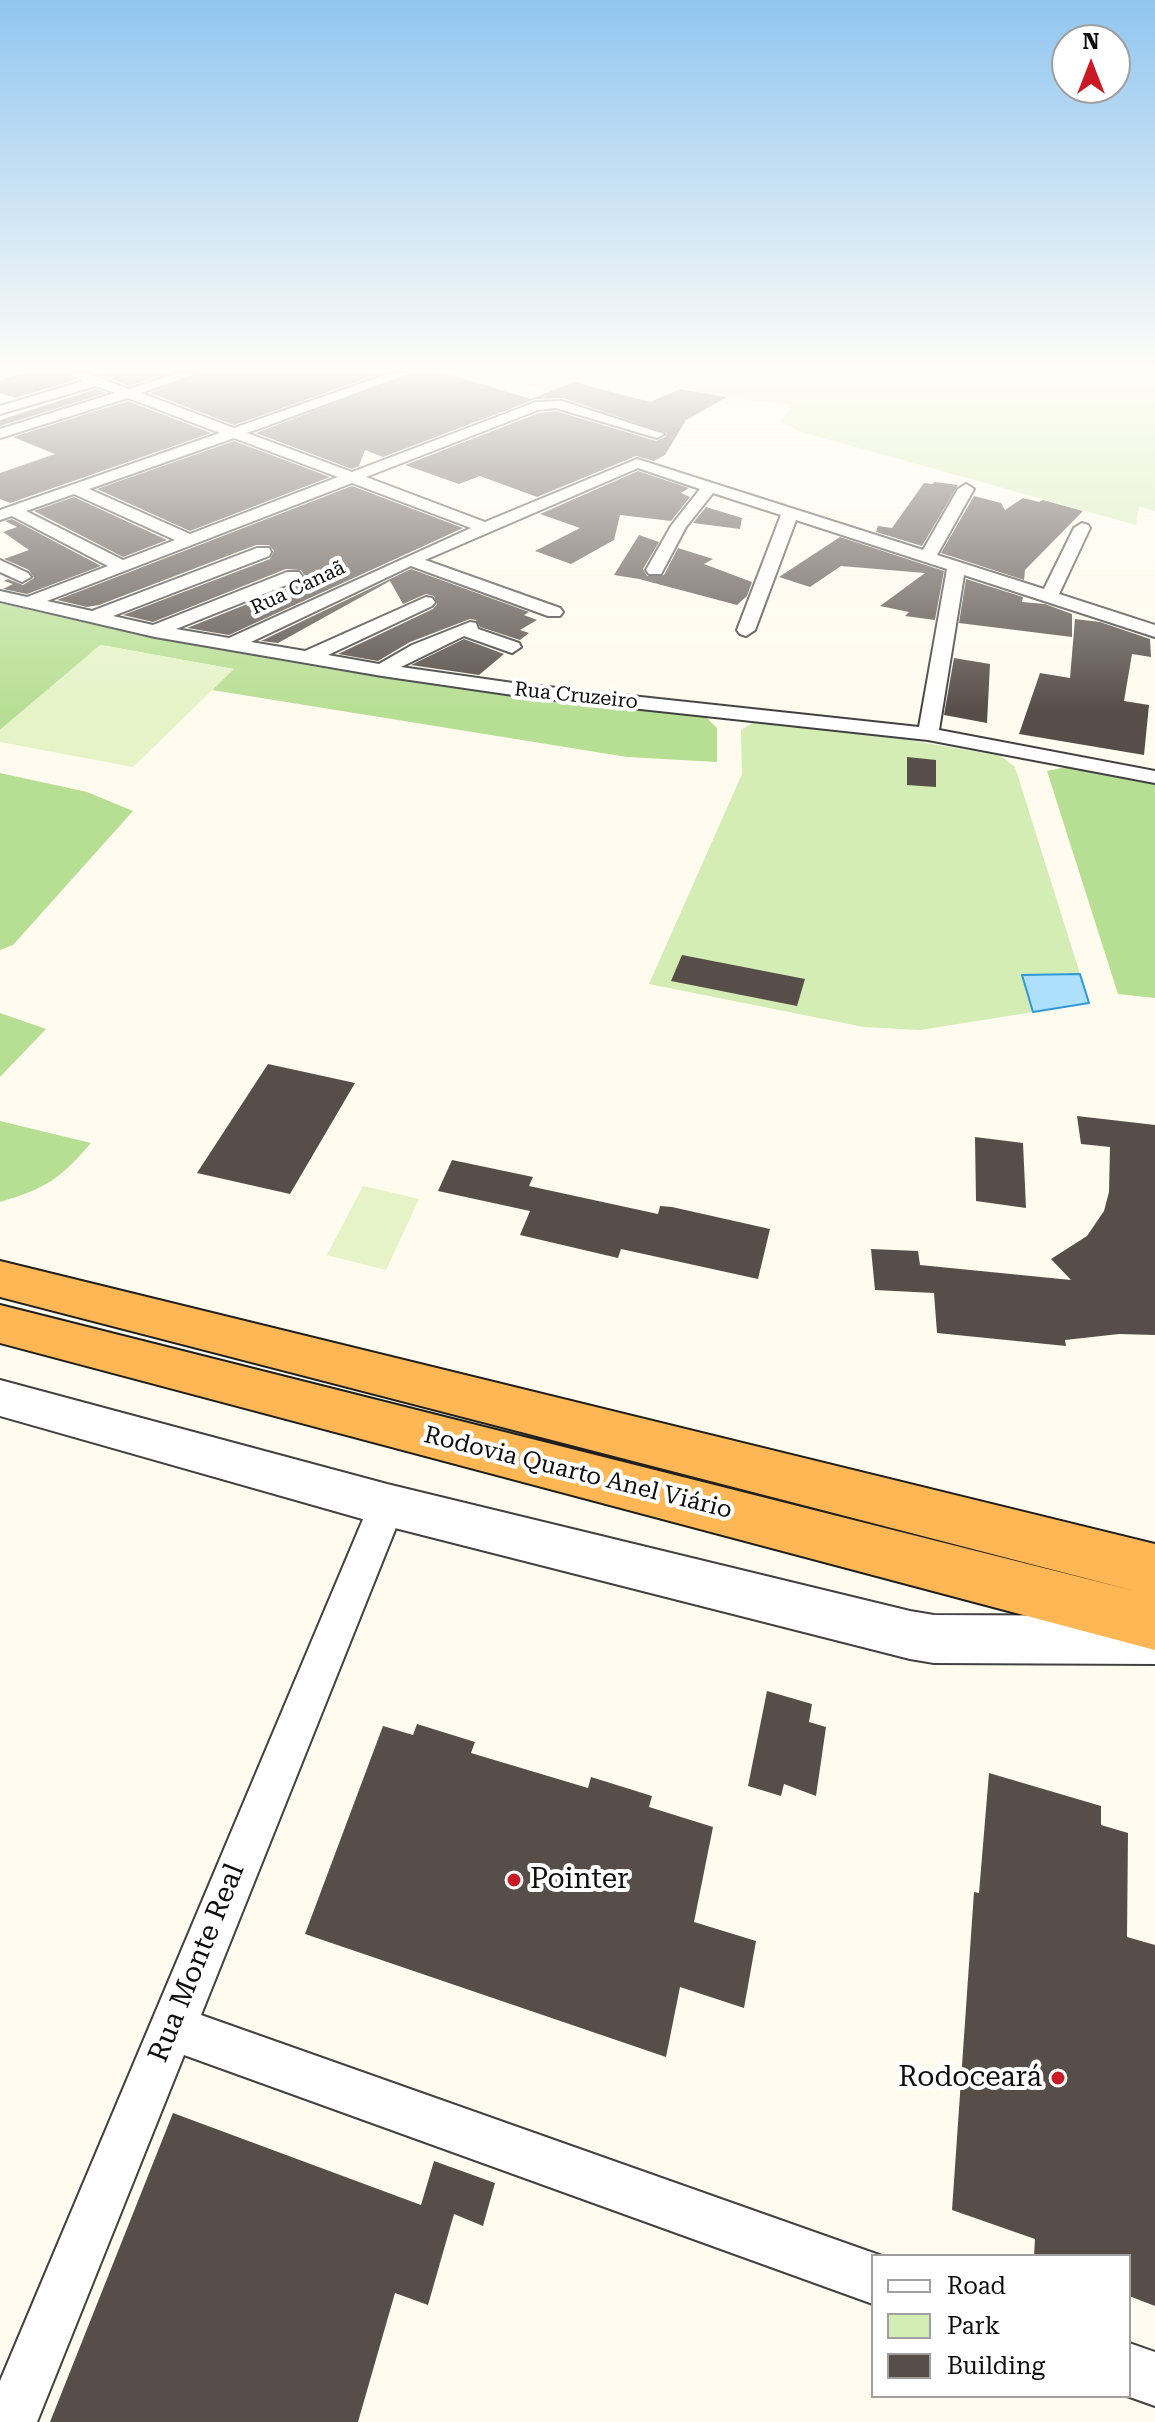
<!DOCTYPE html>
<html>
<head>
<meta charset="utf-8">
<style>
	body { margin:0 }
	#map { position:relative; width:1155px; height:2422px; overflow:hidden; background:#fffbef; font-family:"Roboto Serif",serif }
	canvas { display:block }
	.legend { position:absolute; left:871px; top:2254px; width:260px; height:144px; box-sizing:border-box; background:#fff; border:2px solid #9f9f9f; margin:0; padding:10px 14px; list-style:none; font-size:24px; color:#0e0e0e }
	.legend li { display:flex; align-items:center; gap:16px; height:40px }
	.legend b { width:40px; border:2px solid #9f9f9f }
	.north { position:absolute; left:1051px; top:24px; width:80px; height:80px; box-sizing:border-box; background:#fff; border:2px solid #9f9f9f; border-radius:50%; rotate:0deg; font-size:22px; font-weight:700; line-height:32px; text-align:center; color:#0e0e0e }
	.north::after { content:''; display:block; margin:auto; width:28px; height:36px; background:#ca1a26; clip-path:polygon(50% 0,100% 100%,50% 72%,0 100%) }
</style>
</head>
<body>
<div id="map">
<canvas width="1155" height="2422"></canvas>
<ul class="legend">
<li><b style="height:10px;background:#fff"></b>Road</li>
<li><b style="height:22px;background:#d3edb5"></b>Park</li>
<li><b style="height:22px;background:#584e49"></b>Building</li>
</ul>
<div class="north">N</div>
</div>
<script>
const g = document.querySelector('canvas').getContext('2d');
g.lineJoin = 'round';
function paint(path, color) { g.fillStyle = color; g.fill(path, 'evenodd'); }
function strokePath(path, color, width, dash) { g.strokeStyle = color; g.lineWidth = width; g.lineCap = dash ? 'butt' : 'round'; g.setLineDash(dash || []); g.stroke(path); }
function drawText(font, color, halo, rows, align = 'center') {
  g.font = font + ' "Roboto Serif",serif'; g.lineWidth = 8; g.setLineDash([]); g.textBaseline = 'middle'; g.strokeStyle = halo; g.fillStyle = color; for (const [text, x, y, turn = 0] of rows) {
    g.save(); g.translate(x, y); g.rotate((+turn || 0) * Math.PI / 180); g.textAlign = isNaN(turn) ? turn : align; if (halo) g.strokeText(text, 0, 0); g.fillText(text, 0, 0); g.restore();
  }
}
const green = new Path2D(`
	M491 373H617L561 395Z
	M626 373H1155V511L1139 506 1136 525 798 431 781 422 792 405 707 395Z
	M754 722 868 733 1001 756 1015 767 1080 974 1022 975 1033 1012 920 1030 864 1027 649 984 742 774 741 730Z`);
const forest = new Path2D(`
	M0 603C233 659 468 694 706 717L717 728V762L627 757 212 690 233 669 101 645 0 730Z
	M1071 766 1155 784V998L1118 994 1047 771Z
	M0 773 87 792 133 811 13 945 0 950Z
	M0 1013 46 1029 0 1077Z
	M0 1121 91 1143C60 1179 45 1189 0 1202Z`);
const pitch = new Path2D(`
	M100 645 234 669 133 767 0 742V730Z
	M363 1186 419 1199 386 1270 327 1255Z`);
const water = new Path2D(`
	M1080 974 1089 1003 1033 1012 1022 975Z`);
const building = new Path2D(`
	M23 373H65L75 380 15 398 0 393V380Z
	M95 373H168L129 386Z
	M201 373H382L234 425 150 393Z
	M414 373H444L531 399 574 382 650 402 680 389 727 397 686 420 665 455 654 461 636 456 537 497 480 476 459 484 405 465 539 413 556 411 656 441 665 437 667 433 563 398 536 399 383 457 365 450 359 466 352 469 256 433Z
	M96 389 106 393 0 426V420Z
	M128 401 211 433 10 503 0 499V473L55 454 13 437Z
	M234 441 330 477 190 531 97 489Z
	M638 471 689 488 681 493 690 497 671 521 620 515 614 540 571 564 535 551 580 528 540 514Z
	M935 482 958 485 922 546 876 532 878 526 892 528 924 483 932 484Z
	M352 486 463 528 229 635 187 628 300 583 305 576 301 570 286 569 153 622 123 615 270 559 274 551 269 545H256L99 605 87 607 57 600Z
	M974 496 1001 503 1005 510 1023 498 1039 502 1043 500 1083 511 1025 570 1024 580 941 553Z
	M74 497 167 540 123 557 34 511Z
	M706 507 742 518 740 529 693 523Z
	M12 519 101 566 27 594 3 589 13 584 4 581 8 579 23 585 34 578 29 570 4 559 29 550 3 532 17 527 5 521Z
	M639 535 659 542 643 569 647 576 664 575 678 548 713 559 704 564 752 582 747 596 737 605 639 579 614 575Z
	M840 537 944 571 935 620 905 616 909 612 880 606 925 573 841 566 810 587 779 577Z
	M411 569 529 612 524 615 537 620 520 630 529 633 520 640 480 627 476 620 470 619 410 642 378 661 338 654 433 609 437 604 434 596 426 594 403 604 390 581 278 643 261 641Z
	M966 579 1023 597 1022 602 1045 604 1072 614V637L959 623Z
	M1075 619 1100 622 1150 639 1151 657 1132 654 1124 701 1149 705 1144 755 1019 734 1040 673 1070 678Z
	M464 639 504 654 479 675 411 665Z
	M954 658 990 664 987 723 944 715Z
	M907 757 936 760V787L907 785Z
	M682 955 805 979 797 1006 671 981Z
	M268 1064 355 1083 290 1194 197 1173Z
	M1077 1116 1155 1125V1335L1119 1334 1065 1340 1066 1346 937 1333 934 1293 875 1290 871 1249 918 1251 920 1265 1071 1280 1051 1259 1087 1236 1104 1211 1109 1192 1110 1147 1081 1144Z
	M975 1137 1023 1143 1026 1208 976 1201Z
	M452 1160 533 1177 529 1186 658 1214 660 1206 672 1207 770 1229 758 1279 621 1249 618 1258 520 1235 530 1211 438 1191Z
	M767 1691 812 1704 809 1722 826 1727 816 1796 784 1784 781 1796 748 1786Z
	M417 1724 475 1742 471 1753 588 1788 591 1777 652 1796 649 1807 713 1827 694 1922 756 1941 744 2008 680 1987 666 2057 305 1934 383 1726 413 1735Z
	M989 1773 1101 1806V1825L1128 1833 1127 1937 1155 1945V2306L1129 2296V2256H1034L1035 2239 952 2210 974 1892 979 1893Z
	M173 2113 421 2205 434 2161 495 2183 483 2226 454 2214 428 2305 395 2293 358 2422H50Z`);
const minor = new Path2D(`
	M68 373H87L129 389 178 373H198L141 393 234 428 391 373H411L247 433 352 472 536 402 562 401 664 434 657 438 556 408 538 410 366 477 485 522 637 459 923 550 958 489 966 484 974 489 937 555 1044 589 1074 528 1082 523 1088 525 1090 528 1059 594 1155 625V637L964 575 939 730 1155 771V783L928 740 520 696 382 676 155 637 0 601V591L27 597 108 566 12 516 0 520V510L220 433 128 398 0 438V429L115 393 96 386 0 414V406L83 381ZM234 438 338 477 190 534 89 489ZM638 468 700 489 671 526 646 570 649 574H661L686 527 713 493 781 515 737 630 740 634 746 636 755 630 796 520 947 569 919 727 520 684 401 667 464 636 512 653 521 647 519 643 478 629 476 623 470 622 412 645 379 664 328 655 432 606 435 602 432 598 426 597 305 651 251 642 411 566 548 616H560L563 612 560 608 425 560ZM352 483 471 528 229 638 176 629 299 580 302 576 299 572H287L153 625 113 616 269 556 271 552 269 548H257L92 611 47 601ZM74 494 175 540 123 560 26 511Z
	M0 560 28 573 31 577 22 582 0 572Z
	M387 1489 400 1493 405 1505 201 2015 882 2256H873V2304L184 2055 37 2422H0V2381L369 1505 374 1493Z
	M1129 2343 1155 2352V2406L1127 2396Z`);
const tertiary = new Path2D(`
	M0 1380 387 1484 910 1611 934 1615 1155 1616V1664L934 1663 910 1659 387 1526 0 1416Z`);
const trunk = new Path2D(`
	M0 1261 1155 1544V1650L0 1343V1305L1135 1591 0 1297Z`);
const markers = [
	[514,1880,8,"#ca1a26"],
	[1058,2078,8,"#ca1a26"]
];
const farStreetnames = [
	["Rua Canaã",298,588,-25],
	["Rua Cruzeiro",576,696,6]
];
const streetNames = [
	["Rodovia Quarto Anel Viário",578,1473,14]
];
const nearPoinames = [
	["Pointer",530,1880],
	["Rodoceará",1042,2078,"right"]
];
const nearStreetnames = [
	["Rua Monte Real",197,1963,-68]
];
paint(green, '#d3edb5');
paint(forest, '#b7df93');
paint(pitch, '#e5f3c7');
paint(water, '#afe0fb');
strokePath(water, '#2f99d8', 2);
paint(building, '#584e49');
strokePath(minor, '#414141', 4);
strokePath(tertiary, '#414141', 4);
strokePath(trunk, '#1f1f1f', 4);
paint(minor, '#fff');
paint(tertiary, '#fff');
paint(trunk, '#ffb756');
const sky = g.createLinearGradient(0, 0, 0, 712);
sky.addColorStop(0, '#91c6f0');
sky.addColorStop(0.52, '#fffdf8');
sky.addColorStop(1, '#fffdf800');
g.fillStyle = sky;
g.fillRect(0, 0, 1155, 712);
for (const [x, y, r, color] of markers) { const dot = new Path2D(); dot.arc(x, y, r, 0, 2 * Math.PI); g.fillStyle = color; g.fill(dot); strokePath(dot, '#fff', 3); }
drawText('20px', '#0e0e0e', '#fff', farStreetnames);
drawText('24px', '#0e0e0e', '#fff', streetNames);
drawText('28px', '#0e0e0e', '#fff', nearPoinames, 'left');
drawText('28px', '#0e0e0e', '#fff', nearStreetnames);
</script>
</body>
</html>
